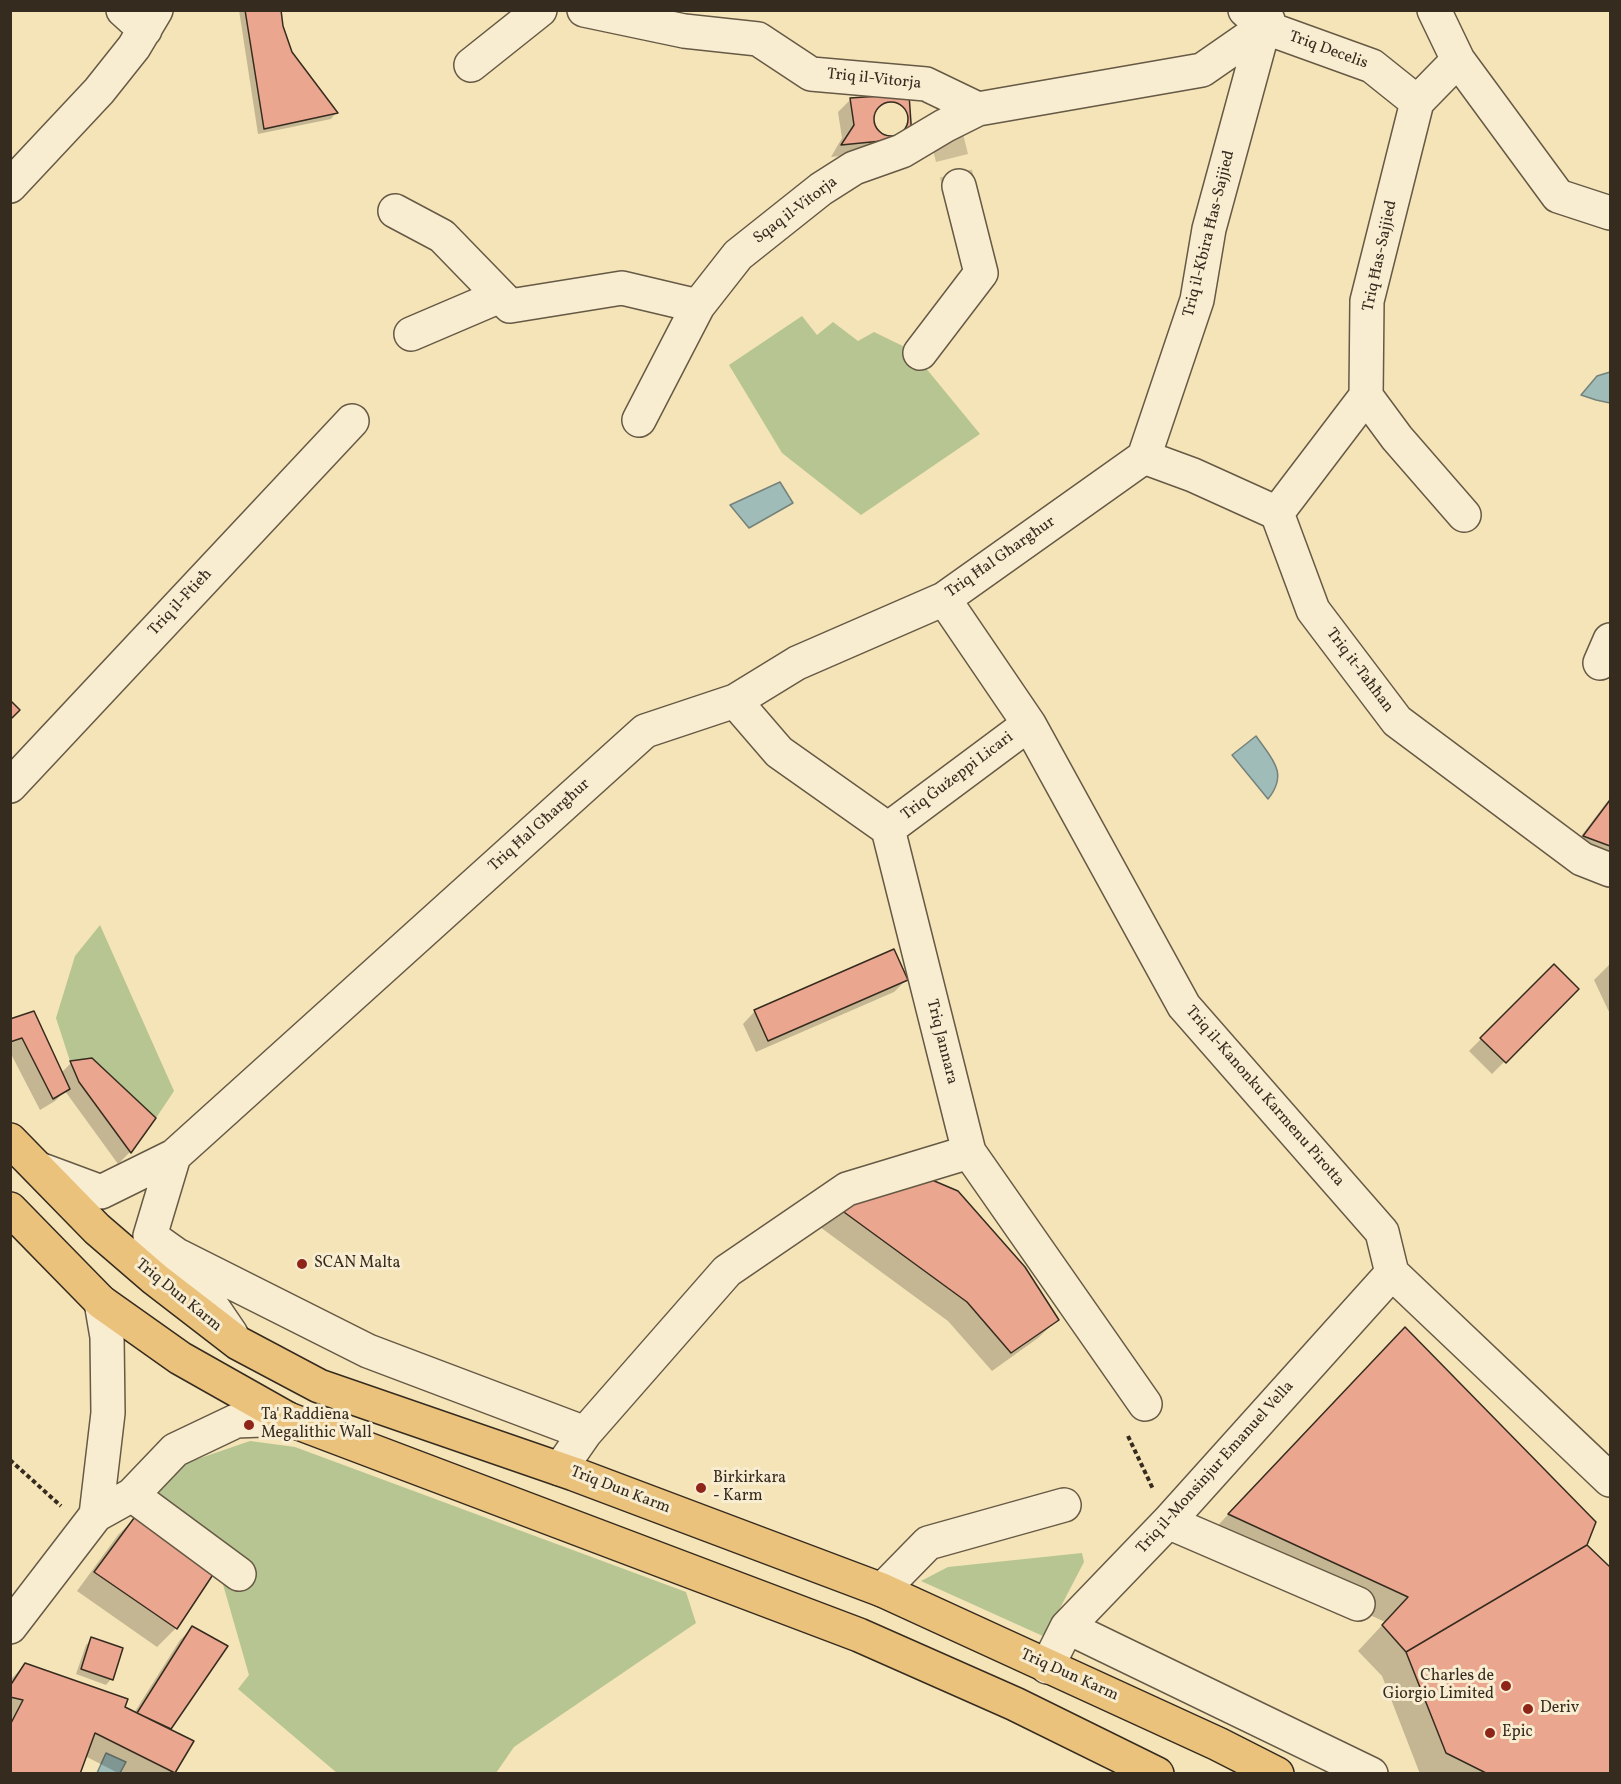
<!DOCTYPE html>
<html>
<head>
<meta charset="utf-8">
<style>
	body { margin:0 }
	#map { position:relative; width:1621px; height:1784px; overflow:hidden; background:#f5e4b7; font-family:Vollkorn,serif }
	canvas { display:block }
	.frame { position:absolute; inset:0; border:12px solid #362b1f; pointer-events:none }
</style>
</head>
<body>
<div id="map">
<canvas width="1621" height="1784"></canvas>
<div class="frame"></div>
</div>
<script>
const g = document.querySelector('canvas').getContext('2d');
g.lineJoin = 'round';
function paint(path, color) { g.fillStyle = color; g.fill(path, 'evenodd'); }
function strokePath(path, color, width, dash) { g.strokeStyle = color; g.lineWidth = width; g.lineCap = dash ? 'butt' : 'round'; g.setLineDash(dash || []); g.stroke(path); }
function drawText(font, color, halo, rows, align = 'center') {
  g.font = font + ' Vollkorn,serif'; g.lineWidth = 6; g.setLineDash([]); g.textBaseline = 'middle'; g.strokeStyle = halo; g.fillStyle = color; for (const [text, x, y, turn = 0] of rows) {
    g.save(); g.translate(x, y); g.rotate((+turn || 0) * Math.PI / 180); g.textAlign = isNaN(turn) ? turn : align; if (halo) g.strokeText(text, 0, 0); g.fillText(text, 0, 0); g.restore();
  }
}
const green = new Path2D(`
	M802 316 817 335 833 322 858 341 874 332 911 350 980 434 861 515 782 453 729 365Z
	M100 925 174 1091 156 1118 92 1059 70 1061 56 1018 75 956Z
	M250 1441 295 1447 686 1592 696 1623 514 1747 496 1773H337L238 1689 249 1675 218 1567 150 1497 186 1463Z
	M1082 1553 1084 1562 1045 1637 921 1581 948 1567Z`);
const water = new Path2D(`
	M1610 372V403L1596 400 1581 395 1597 376Z
	M780 482 793 503 749 528 730 505Z
	M1256 736C1272 759 1289 773 1268 799L1232 755Z
	M106 1753 126 1762 120 1773H97Z`);
const shadow = new Path2D(`
	M239 10H280L281 26 290 53 336 113 331 119 258 134Z
	M851 99 898 150 831 157 842 138 838 112Z
	M1610 798V863L1572 848Z
	M1610 964V1014L1594 980Z
	M1554 966 1577 989 1492 1074 1469 1051Z
	M906 980 894 992 756 1052 743 1024 755 1011Z
	M10 1021 61 1073 71 1063 154 1119 130 1152 118 1164 65 1091 55 1101 40 1110 10 1052Z
	M838 1208 1057 1320 1038 1338 992 1371 948 1321 820 1227Z
	M1380 1354 1610 1569V1774H1420L1382 1676 1358 1651 1385 1622 1205 1539Z
	M137 1516 216 1567 175 1629 157 1647 77 1591 118 1535Z
	M192 1628 168 1730 174 1772 172 1774H120L85 1756 79 1774H10V1680L25 1665 134 1713 180 1640Z
	M92 1639 111 1679 106 1685 76 1674 86 1645Z`);
const building = new Path2D(`
	M245 10H281L283 26 292 52 338 113 264 129Z
	M909 94 912 138 841 145 854 125 850 98Z
	M874 119a17 17 0 1 1 34 0a17 17 0 1 1-34 0Z
	M10 700 20 710 10 720Z
	M1610 800V846L1583 836Z
	M894 949 908 980 768 1041 754 1010Z
	M1554 964 1579 989 1506 1063 1480 1038Z
	M34 1011 70 1089 53 1099 22 1038 10 1042V1019Z
	M92 1058 156 1118 131 1153 79 1082 70 1061Z
	M932 1180 958 1191 1025 1267 1059 1320 1011 1353 967 1302 837 1207Z
	M1405 1327 1596 1522 1587 1545 1406 1652 1382 1625 1408 1597 1228 1514Z
	M137 1514 218 1567 177 1629 94 1572Z
	M1587 1545 1610 1567V1774H1488L1446 1753 1406 1652Z
	M192 1626 228 1646 171 1729 137 1713Z
	M91 1637 123 1648 113 1680 81 1669Z
	M25 1663 128 1699 125 1707 194 1741 175 1773 95 1733 80 1774 10 1773V1725L23 1700 10 1697V1686Z`);
const minorTunnel = new Path2D(`
	M944 126 959 186`);
const path = new Path2D(`
	M1128 1436 1153 1489
	M10 1460 61 1506`);
const minor = new Path2D(`
	M123 10 145 30
	M584 10 684 31 758 39 811 74 926 84 978 109 1202 70 1264 27
	M1245 10 1264 27 1372 66 1417 102
	M1434 10 1458 60 1558 196 1610 213
	M471 65 540 10
	M10 186 99 91 134 47 156 10
	M395 211 442 236 510 306 622 288 698 306
	M411 334 500 296
	M920 353 981 273 959 186
	M1366 396 1397 438 1464 515
	M639 420 698 306 738 255 821 189 854 168 902 151 944 126 978 109
	M1144 457 1193 475 1277 513 1313 610 1397 721 1582 859 1610 870
	M1144 457 1197 300 1209 229 1264 27 1268 20
	M1277 513 1366 396 1367 301 1417 102 1458 60
	M944 599 1029 724 1184 1006 1382 1232 1392 1273 1610 1480
	M1600 663 1610 640
	M735 701 779 752 888 829 969 1152 1145 1404
	M10 786 352 421
	M888 829 1029 724
	M39 1169 101 1192 174 1156
	M179 1256 368 1351 585 1433
	M231 1334 178 1256 150 1236 174 1156 645 731 735 701 797 663 944 599 1144 457
	M560 1469 585 1433 727 1271 847 1189 969 1152
	M132 1495 239 1574
	M96 1515 108 1413 107 1337 101 1302
	M1168 1522 1358 1604
	M882 1590 928 1543 1064 1505
	M10 1627 96 1515 132 1495 175 1450 236 1421 288 1419
	M1067 1627 1371 1774
	M1047 1667 1067 1627 1168 1522 1392 1273`);
const highway = new Path2D(`
	M10 1140 97 1229 155 1279 238 1343 319 1386 574 1474 882 1590 1218 1744 1277 1774
	M10 1209 101 1302 180 1358 288 1419 859 1635 1015 1704 1157 1774`);
const markers = [
	[302,1264,6,"#8f2418"],
	[249,1425,6,"#8f2418"],
	[701,1488,6,"#8f2418"],
	[1506,1686,6,"#8f2418"],
	[1528,1709,6,"#8f2418"],
	[1490,1733,6,"#8f2418"]
];
const streetNames = [
	["Triq Decelis",1328,51,20],
	["Triq il-Vitorja",874,80,6],
	["Sqaq il-Vitorja",796,211,-37],
	["Triq il-Kbira Ħas-Sajjied",1210,234,-76],
	["Triq Ħas-Sajjied",1381,256,-78],
	["Triq Ħal Għargħur",1001,558,-35],
	["Triq il-Ftieħ",181,603,-47],
	["Triq it-Taħħan",1359,671,53],
	["Triq Ġużeppi Licari",958,777,-37],
	["Triq Ħal Għargħur",540,826,-42],
	["Triq Jannara",941,1042,76],
	["Triq il-Kanonku Karmenu Pirotta",1264,1097,49],
	["Triq Dun Karm",178,1296,39],
	["Triq il-Monsinjur Emanuel Vella",1216,1468,-48],
	["Triq Dun Karm",620,1491,21],
	["Triq Dun Karm",1069,1676,24]
];
const poiNames = [
	["SCAN Malta",314,1264],
	["Ta' Raddiena",261,1416],
	["Megalithic Wall",261,1434],
	["Birkirkara",713,1479],
	["- Karm",713,1497],
	["Charles de",1494,1677,"right"],
	["Giorgio Limited",1494,1695,"right"],
	["Deriv",1540,1709],
	["Epic",1502,1733]
];
paint(green, '#b6c592');
paint(water, '#9fbcb8');
strokePath(water, '#75827b', 1.5);
paint(shadow, '#0003');
paint(building, '#eaa68e');
strokePath(building, '#362b1f', 1.5);
strokePath(minorTunnel, '#cfbf99', 33, [33, 16]);
strokePath(minor, '#665945', 36);
strokePath(highway, '#362b1f', 36);
strokePath(path, '#362b1f', 4, [4.5, 3]);
strokePath(minor, '#f8edd0', 33);
strokePath(highway, '#eac27c', 33);
for (const [x, y, r, color] of markers) { const dot = new Path2D(); dot.arc(x, y, r, 0, 2 * Math.PI); g.fillStyle = color; g.fill(dot); strokePath(dot, '#f8edd0', 2); }
drawText('16px', '#362b1f', '#f8edd0', streetNames);
drawText('16px', '#362b1f', '#f8edd0', poiNames, 'left');
</script>
</body>
</html>
